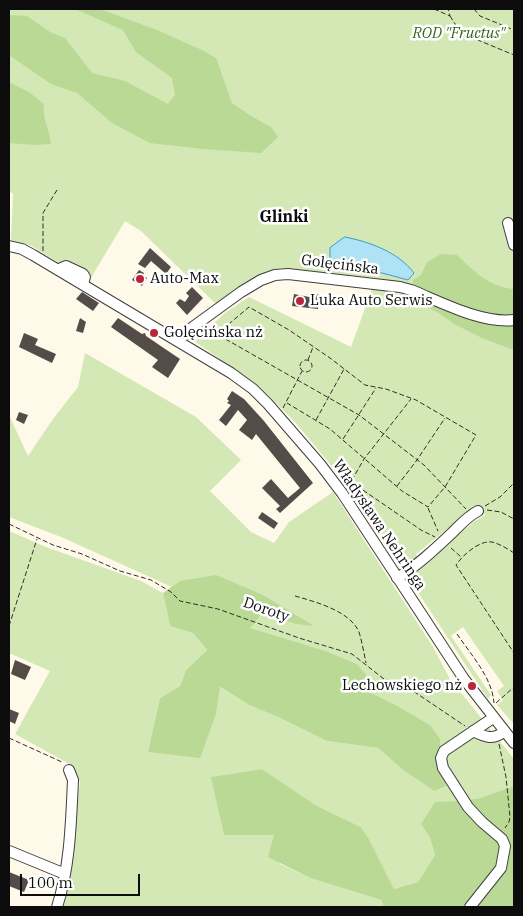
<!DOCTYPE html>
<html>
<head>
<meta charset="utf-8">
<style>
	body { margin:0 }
	#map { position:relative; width:523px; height:916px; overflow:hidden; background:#fff9ea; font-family:"IBM Plex Serif",serif }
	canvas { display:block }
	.frame { position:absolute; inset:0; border:10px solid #0c0c0c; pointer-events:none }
	.scale { position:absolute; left:20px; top:874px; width:120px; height:22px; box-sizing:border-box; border:2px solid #0c0c0c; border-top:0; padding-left:6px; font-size:15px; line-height:18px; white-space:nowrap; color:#0c0c0c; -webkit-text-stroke:4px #fff; paint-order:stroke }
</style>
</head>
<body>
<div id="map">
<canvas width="523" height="916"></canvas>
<div class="frame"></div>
<div class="scale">100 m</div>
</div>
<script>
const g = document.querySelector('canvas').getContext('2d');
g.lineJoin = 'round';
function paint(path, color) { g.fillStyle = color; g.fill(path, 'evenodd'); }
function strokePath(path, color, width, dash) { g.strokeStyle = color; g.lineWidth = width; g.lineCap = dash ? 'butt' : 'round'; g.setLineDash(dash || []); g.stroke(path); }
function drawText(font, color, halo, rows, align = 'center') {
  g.font = font + ' "IBM Plex Serif",serif'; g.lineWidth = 5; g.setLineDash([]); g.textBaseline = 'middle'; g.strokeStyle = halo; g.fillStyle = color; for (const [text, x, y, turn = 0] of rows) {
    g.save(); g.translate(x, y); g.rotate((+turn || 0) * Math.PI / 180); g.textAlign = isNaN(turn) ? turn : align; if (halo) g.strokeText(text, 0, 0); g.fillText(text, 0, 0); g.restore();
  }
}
const green = new Path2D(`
	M9 9H514V317L390 281 281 268 260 275 216 304 141 231 125 221 89 281 30 245 11 240 13 194 9 191Z
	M372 289 406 295 454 314 514 328V724L497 705 503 700 497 691 504 686 463 627 451 636 491 695 488 699 402 568 330 464 294 421 259 386 194 341 225 313 249 297 351 347ZM477 505 485 515C461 528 444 552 421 568L416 554Z
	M85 353 196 417 241 460 210 491 251 532 274 543 289 522 333 492 433 647 450 679 514 759V786L480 798 461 801 421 824 430 838 435 855 418 882 394 889 369 839 361 827 317 806 262 769 212 777 224 835H274L280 864 310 878 381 900 384 907H63L80 783 73 766 15 734 50 671 9 653V531L46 547 141 581 163 593 170 626 193 633 207 650 186 670 180 686 160 698 148 752 216 714 219 687 249 705 278 717 327 741 378 748 403 770 434 791 430 725 396 705 363 689 357 664 326 651 249 628 262 614 296 624 181 581 172 587 61 537 9 517V415L28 456 53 419 78 387Z`);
const forest = new Path2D(`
	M75 9H100L157 30 202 50 216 58 232 103 251 116 271 127 278 137 261 153 203 149 150 143 112 123 77 93 51 84 9 55V15L27 16 50 32 65 38 92 73 125 81 168 104 175 95 172 78 136 52 123 30Z
	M9 82 29 92 44 104C42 119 50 130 51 144L35 145 9 143Z
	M441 254 457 255C475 272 489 287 514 289V350L482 338 454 324 439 313 412 300 413 280 421 275 427 262Z
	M216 575 263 595 314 626 296 624 262 614 250 628 326 651 357 664 366 675 363 689 396 705 430 725 440 739 441 765 446 786 434 791 403 770 378 748 327 741 278 717 249 705 220 687 216 714 200 758 148 752 160 698 180 686 186 670 207 650 193 633 170 626 163 593 180 581Z
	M262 769 317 806 361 827 369 839 394 889 418 882 435 855 430 838 421 824 435 802 461 801 480 798 514 786V907H384L381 900 310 878 268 857 274 835H224L211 777Z`);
const water = new Path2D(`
	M345 237C370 242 398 252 414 273L408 280 382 273 341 269 330 263V248Z`);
const building = new Path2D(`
	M150 248 171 267 166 274 151 261 145 268 138 264Z
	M139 270 144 273 143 275 147 278 142 286 132 280Z
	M192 287 203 298 187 315 176 303 180 299 185 302 189 296 186 293Z
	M82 292 99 303 93 311 76 299Z
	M309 293 320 295 318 309 292 306 294 294 309 297Z
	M80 318 86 322 83 333 76 331Z
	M118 318 142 334 145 333 146 336 180 359 168 378 152 367 158 360 111 327Z
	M24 333 38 339 35 345 56 354 52 363 19 347Z
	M232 391 244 399 264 421 313 483 280 513 276 509 280 506 262 488 271 479 288 498 300 488 256 434 252 440 239 430 247 420 238 410 226 426 219 420 231 405 227 403 229 401 227 399Z
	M19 412 28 415 24 424 16 420Z
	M262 512 278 523 274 529 258 518Z
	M15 660 31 667 25 680 11 674Z
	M9 709 19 713 15 724 9 721Z
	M9 872 29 880 24 892 9 886Z`);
const path = new Path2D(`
	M434 9 450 16 448 9
	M474 9 480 16 514 30
	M450 16 461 33 514 55
	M43 251V213L57 190
	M206 328 359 415 424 465 466 509
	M217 334 249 307 289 330 330 358 365 385 386 389 416 400 476 435 445 487 428 507 402 491 330 429 287 403
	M300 366a6 6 0 1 1 12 0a6 6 0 1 1-12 0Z
	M308 360 313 347
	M283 408 302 371
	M316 420 344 369
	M343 439 376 388
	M397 486 417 460 445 418
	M348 487 364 459 411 399
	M350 489 357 486 421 530 435 537
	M485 506 500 497 514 483
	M428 508 438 531
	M487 510 501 512 514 519
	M9 524 53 545 82 554 120 571 151 580 171 592 180 601 218 609 299 638 352 654 384 679 400 684 416 693 465 726
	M451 548 461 557
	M514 553C508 549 500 544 492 542 479 540 462 556 456 565L514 653
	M295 596C316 602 350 611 359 632 362 642 364 653 366 663
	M9 626 37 539
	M457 634C471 655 492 677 494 703
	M496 703 514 687
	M9 738 62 762
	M499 744 506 777 510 817 509 822 505 828`);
const minor = new Path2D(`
	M508 223 514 245
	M9 246 22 249 33 255 231 373 253 389 268 404 320 464 342 493 464 679 514 743
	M59 269 66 266 83 274 85 277 83 284
	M178 341 190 329 241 292 261 280 275 275 288 274 400 287 411 290C441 302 482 324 514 320
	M397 578C417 566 435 549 452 533 460 525 468 516 478 511
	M473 731C485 737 494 741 504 731
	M9 851 65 874
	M57 907C70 867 71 823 73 780L69 770
	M470 907 501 868 505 846 502 839 482 822 468 807 443 768 441 758 444 751 493 718`);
const markers = [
	[140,279,5,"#ba2539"],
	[300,301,5,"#ba2539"],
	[154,333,5,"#ba2539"],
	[472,686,5,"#ba2539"]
];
const parkNames = [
	["ROD \"Fructus\"",459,34]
];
const streetNames = [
	["Golęcińska",340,265,7],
	["Władysława Nehringa",379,525,56],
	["Doroty",266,610,19]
];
const poiNames = [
	["Auto-Max",150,279],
	["Luka Auto Serwis",310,301],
	["Golęcińska nż",164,333],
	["Lechowskiego nż",462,686,"right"]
];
const neighbourhoodNames = [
	["Glinki",284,217]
];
paint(green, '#d4e8b5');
paint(forest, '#b9d995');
paint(water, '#b0e2f5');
strokePath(water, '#379ecc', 1);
paint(building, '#544c48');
strokePath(minor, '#3f3f3f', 12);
strokePath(path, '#2e2e2e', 1, [5, 2.5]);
strokePath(minor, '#fff', 10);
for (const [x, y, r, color] of markers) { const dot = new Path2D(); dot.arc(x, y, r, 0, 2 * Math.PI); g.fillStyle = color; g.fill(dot); strokePath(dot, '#fff', 2); }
drawText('italic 15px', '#32621d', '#fff', parkNames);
drawText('15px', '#0c0c0c', '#fff', streetNames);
drawText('15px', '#0c0c0c', '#fff', poiNames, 'left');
drawText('bold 16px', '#0c0c0c', '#fff', neighbourhoodNames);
</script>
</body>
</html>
